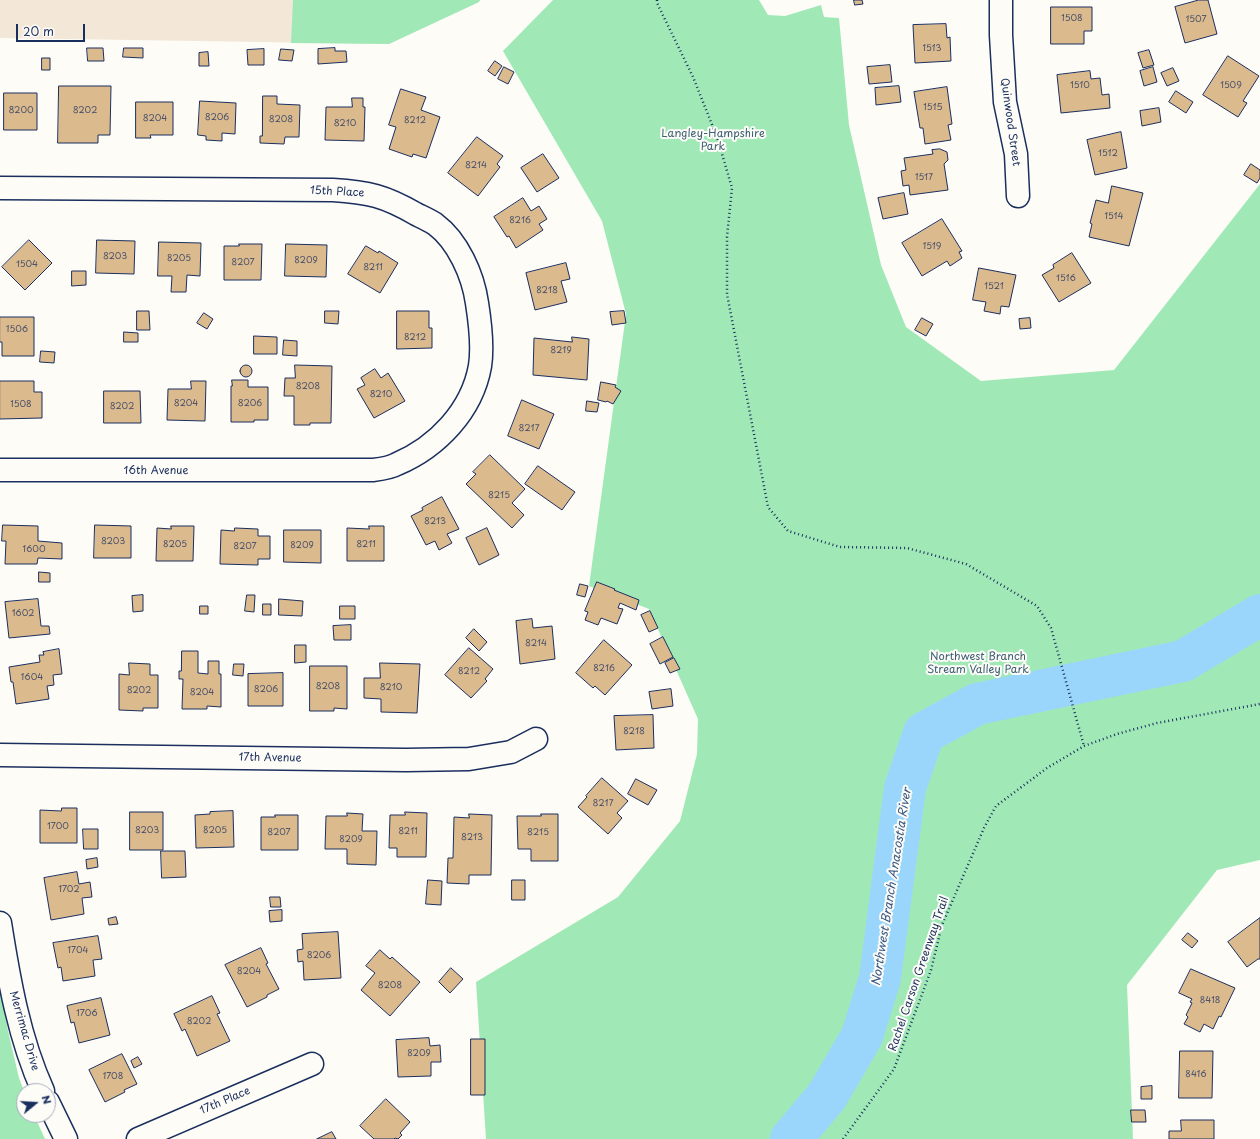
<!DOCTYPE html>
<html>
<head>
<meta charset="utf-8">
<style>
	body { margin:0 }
	#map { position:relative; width:1260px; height:1139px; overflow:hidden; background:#fdfcf7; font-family:"Playpen Sans",sans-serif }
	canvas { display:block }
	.north { position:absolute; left:16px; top:1083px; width:40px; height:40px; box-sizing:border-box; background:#fdfcf7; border:1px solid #a3aaba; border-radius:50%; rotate:72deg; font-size:11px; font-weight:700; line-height:16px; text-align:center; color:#1b2f5e }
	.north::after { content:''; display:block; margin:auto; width:14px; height:18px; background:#1b2f5e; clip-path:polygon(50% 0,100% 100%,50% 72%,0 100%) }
	.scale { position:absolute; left:16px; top:24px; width:69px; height:18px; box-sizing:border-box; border:2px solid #1b2f5e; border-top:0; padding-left:5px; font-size:12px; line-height:14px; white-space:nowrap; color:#1b2f5e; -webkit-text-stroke:3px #fdfcf7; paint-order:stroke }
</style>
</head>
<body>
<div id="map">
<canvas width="1260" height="1139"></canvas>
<div class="north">N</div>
<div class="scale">20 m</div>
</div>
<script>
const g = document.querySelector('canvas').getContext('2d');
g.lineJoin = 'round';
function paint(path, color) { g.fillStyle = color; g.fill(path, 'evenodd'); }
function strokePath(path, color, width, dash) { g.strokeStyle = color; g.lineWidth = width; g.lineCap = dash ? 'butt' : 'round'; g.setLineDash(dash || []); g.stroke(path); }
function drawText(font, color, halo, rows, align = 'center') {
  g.font = font + ' "Playpen Sans",sans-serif'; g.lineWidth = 4; g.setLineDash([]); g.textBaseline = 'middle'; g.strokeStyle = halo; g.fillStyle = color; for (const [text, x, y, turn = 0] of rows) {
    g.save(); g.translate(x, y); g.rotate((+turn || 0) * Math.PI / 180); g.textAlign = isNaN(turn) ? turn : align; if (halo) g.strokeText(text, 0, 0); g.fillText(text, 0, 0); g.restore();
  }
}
const built = new Path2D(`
	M0 0H480L479 2 389 44 0 38Z`);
const green = new Path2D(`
	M293 0H480L479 2 389 44 291 43Z
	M553 0H759L768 15 785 16 821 5 824 17 839 18 849 125 881 265 906 327 981 381 1114 370 1260 184V860L1217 870 1127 985 1133 1139H486L476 982 618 897 680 821 697 754 698 719 649 609 589 586 626 314 602 221 503 51Z
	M0 983 8 1031 19 1078 24 1091V1115H34L45 1139H0Z`);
const river = new Path2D(`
	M791 1139 827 1096 862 1036 880 978 905 788 924 733 977 704 1183 661 1260 615`);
const building = new Path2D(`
	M854 0H862L863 4 855 5Z
	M1199 0H1208L1217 34 1185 43 1175 7Z
	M1051 7H1092V31H1084V44H1051Z
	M946 24 947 38 950 37 951 61 915 63 913 25Z
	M87 48H103L104 61H88Z
	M124 48H143V58L123 57Z
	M335 48V51H346L347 62 318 64V49Z
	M264 49V65H248L247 50Z
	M281 49 294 50 292 61 279 60Z
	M1149 50 1154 65 1143 68 1138 53Z
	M208 52 209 66H199V53Z
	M1228 56 1259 76 1243 101 1247 103 1238 117 1203 95Z
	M42 58H50V70H42Z
	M495 61 502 66 495 76 488 71Z
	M890 65 892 82 869 84 867 67Z
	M504 67 514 72 508 84 498 79Z
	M1153 67 1157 82 1144 86 1140 71Z
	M1173 68 1179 81 1167 86 1161 73Z
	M1090 71 1091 79 1100 78 1102 95 1109 94 1110 108 1061 113 1057 75Z
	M59 86H111L110 135H98V143H58Z
	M899 86 901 102 876 105 875 88Z
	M947 87 952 124 948 125 951 140 925 144 923 128H920L914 92Z
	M401 89 426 97 421 110 440 117 426 158 413 154 412 157 389 149 396 127 389 125Z
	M1176 91 1193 102 1186 113 1169 102Z
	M4 93H37V130H4Z
	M263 96H277V104L300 105 299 137H285L284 144 260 143V136H262Z
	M352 98H363V107H365L364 141 325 140 326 107H352Z
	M200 101 236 103 235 134 222 133V141L206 140V136L198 135Z
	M136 102H173V135H150L151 138H136Z
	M1159 108 1161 122 1142 126 1140 111Z
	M1121 132 1127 168 1095 175 1087 140Z
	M477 137 503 156 497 164 500 167 478 196 448 173Z
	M940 149 947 152 948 160 944 164 948 190 910 195 909 185 903 186 901 171 906 170 904 158 933 154 932 150Z
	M543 154 559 178 537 192 521 168Z
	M1251 164 1260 170V178L1257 183 1244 175Z
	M1112 186 1143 193 1129 246 1089 237 1092 224 1090 223 1096 200 1108 203Z
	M904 193 908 214 883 219 878 198Z
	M523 198 531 211 539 206 547 219 539 224 543 230 516 248 509 236 507 237 494 217Z
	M942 219 962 251 959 252 962 258 950 266 947 261 922 276 902 243Z
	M29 240 52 263 25 290 2 267Z
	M97 240 135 241 134 274 96 273Z
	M159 242 201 243 200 276 187 275 186 292H171L172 276H158Z
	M239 244H262L261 280H224V246H239Z
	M286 244 327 245 326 277 285 276Z
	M366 246 378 253 379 251 398 263 380 293 348 274Z
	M1072 253 1091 283 1059 302 1042 275 1054 268 1053 265Z
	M566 263 570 279 561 281 567 302 535 310 526 273Z
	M979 268 1016 275 1009 307 1001 306 1000 314 984 311 986 302 973 300Z
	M72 271H86V285L72 286Z
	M137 311H149L150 330H137Z
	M325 311H339L338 324 325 323Z
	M397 311H429V328H432V348L397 349Z
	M624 311 626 323 612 325 610 312Z
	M204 313 213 319 207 329 197 323Z
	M0 317H34V356H2V342H0Z
	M922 318 933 324 926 336 915 330Z
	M1030 318 1031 328 1020 329 1019 319Z
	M124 332 138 333V342H124Z
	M254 336 277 337V354H254Z
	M572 337 589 339 587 380 533 375 534 338 572 342Z
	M284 340 297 341V356L283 355Z
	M41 351 55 352 54 363 40 362Z
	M240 371a6 6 0 1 1 12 0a6 6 0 1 1-12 0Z
	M295 365 332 366 331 423H310V425H294V396H284L285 378H295Z
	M375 369 381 378 388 373 405 401 374 418 357 389 365 385 361 378Z
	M232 380H248V387H268V420H254V422H231V386H232Z
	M0 381H34V392H42V418L0 419Z
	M191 381H206L205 421 167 420 168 389H191Z
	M601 382 616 385 615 387 621 391 613 404 607 401 606 402 598 400Z
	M104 391H140L141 423H104Z
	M522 400 554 414 539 449 508 436Z
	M587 401 599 403 597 412 586 411Z
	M490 455 525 489 512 503 524 515 512 528 466 484 476 474 473 472Z
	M538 466 575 492 562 510 525 484Z
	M442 497 459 529 447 534 452 543 439 550 435 541 426 545 411 516 423 510 422 508Z
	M3 525 38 526V541L62 543V559L38 558 37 564H5L6 541H2Z
	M95 525 131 526V558H94Z
	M171 526H194L193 561H156L157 528 171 529Z
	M369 526H384V561H347V528L369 529Z
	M235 528 258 529V536H270V559H258V565L220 564 221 530 234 531Z
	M487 528 499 555 479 565 466 538Z
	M284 530H321V563L284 562Z
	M39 572 50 573V582H39Z
	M597 582 615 589 614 590 639 600 636 610 620 603 618 608 623 609 617 624 601 618 598 625 585 620 588 612 585 611Z
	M580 584 588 586 585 597 577 595Z
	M143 595V611L133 612 132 596Z
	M247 595H255L254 612 245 611Z
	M38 599 41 626H49L50 634 9 638 5 602Z
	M279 599 303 601 302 616 279 615Z
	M263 604H271V615H263Z
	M200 606H208V614H200Z
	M340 606H355V619H340Z
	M650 611 658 628 649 632 641 615Z
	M532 619 533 628 552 626 555 659 520 664 516 621Z
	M351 625V640H334L333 626Z
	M474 629 487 642 479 651 466 638Z
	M663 637 673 657 660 664 650 644Z
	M604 640 632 665 605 695 595 686 593 688 576 673Z
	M295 645H306V662L295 663Z
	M469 648 493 669 485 679 487 681 471 698 445 675Z
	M59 649 62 674 53 675 54 685 47 686 49 699 16 704 13 682H11L9 667 40 662 39 655H44L43 652Z
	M182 651H198V673L208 674V661H219V674H221V707L207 706V709H182L183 679H179V671H181Z
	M674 658 680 669 670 673 665 663Z
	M129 663 150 664V675H158V708H143V711L119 710V674L129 675Z
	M380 663 420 664 417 713 381 712V699L364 698V678H380Z
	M234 664H244L243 676 233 675Z
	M310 666H347V709L334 708V711H310Z
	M283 673V706H248V674Z
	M671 689 673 706 652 709 649 692Z
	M653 715 654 748 616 750 614 716Z
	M602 778 628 801 617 813 622 818 608 834 578 807 587 797 586 796Z
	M636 779 657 790 648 805 628 794Z
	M62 808H77V843H40V810L61 811Z
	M233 811 234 847 196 848 195 815 210 814V812Z
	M130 812H163V850H130Z
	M405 812 427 813 426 857H397V848H389L390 815H405Z
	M347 813 363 814 362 831H377L376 865 347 864V849H325L326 816H347Z
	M469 814 492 815 491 875H469V884L447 883 448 858H453L454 817 469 818Z
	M541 814H558V861H531V849H518L517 816H541Z
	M275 815H298V850H261V817H275Z
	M83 829H98V849H84Z
	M161 851H185L186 877 162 878Z
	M97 858 98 867 87 869 86 860Z
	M77 872 79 884 90 882 92 897 82 898 84 914 51 920 44 878Z
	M428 880 442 881 441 905 426 904Z
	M512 880H525V900H512Z
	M270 897H280L281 907H271Z
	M282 910V921L270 922 269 911Z
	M116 917 118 924 109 925 108 919Z
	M1260 918V959H1258L1247 967 1228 942Z
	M338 932 341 978 304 980 303 961 298 962 297 950 303 949 302 934Z
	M1188 933 1198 941 1192 948 1182 940Z
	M98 936 102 959 93 960 95 976 63 981 61 967 58 968 53 943Z
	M261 948 268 963 266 964 279 989 267 995V997L247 1007 225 965Z
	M380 950 390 959 392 957 420 982 390 1016 361 990 375 973 366 966Z
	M451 968 463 979 450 993 439 982Z
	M1191 969 1235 988 1221 1017 1219 1016 1213 1029 1204 1024 1200 1032 1184 1024 1188 1017 1186 1015 1192 1003 1190 1002 1192 999 1179 993Z
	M212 996 220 1013 217 1014 230 1041 197 1056 185 1029 182 1031 174 1014Z
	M101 998 110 1035 79 1043 74 1022 71 1023 67 1006Z
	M429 1038 430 1046 440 1045 441 1062H431V1076L398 1077 396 1040Z
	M471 1039H485V1095H471Z
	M1180 1051H1213L1212 1098H1179Z
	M122 1054 137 1084 124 1090 125 1092 105 1102 89 1070Z
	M138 1057 142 1064 134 1068 131 1061Z
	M1152 1086V1099H1141V1087Z
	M386 1099 410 1122 400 1133 402 1135 398 1139 395 1138 394 1139H374L360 1126Z
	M1131 1110H1145L1146 1122H1132Z
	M1181 1120H1214V1139H1169V1131H1181Z
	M332 1132 336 1139H317Z`);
const path = new Path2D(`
	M657 0V3L693 77 717 137 732 188 727 237V294L768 507 788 531 840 547 907 548 966 564 1037 606 1051 628 1084 746
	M843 1139 894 1069 931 970 942 925 984 828 996 806 1047 768 1084 746 1117 734 1157 723 1260 704`);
const minor = new Path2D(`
	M1001 0V35L1005 102 1016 154 1018 196
	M0 188 333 190C368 192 385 196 416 214 422 217 429 220 435 224 458 241 473 275 477 303 480 322 483 347 480 366 472 411 437 447 397 464 390 468 381 469 373 470H0
	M0 755 406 760 469 759 511 752 536 739
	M0 923C9 980 19 1038 43 1091
	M48 1102 66 1139
	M138 1139 312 1064`);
const numberNames = [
	["1508",1072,19],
	["1507",1196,20],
	["1513",932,49],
	["1510",1080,86],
	["1509",1231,86],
	["1515",933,108],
	["8200",21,111],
	["8202",85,111],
	["8206",217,118],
	["8204",155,119],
	["8208",281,120],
	["8212",415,121],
	["8210",345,124],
	["1512",1108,154],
	["8214",476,166],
	["1517",924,178],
	["1514",1114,217],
	["8216",520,221],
	["1519",932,247],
	["8203",115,257],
	["8205",179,259],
	["8209",306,261],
	["8207",243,263],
	["1504",27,265],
	["8211",373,268],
	["1516",1066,279],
	["1521",994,287],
	["8218",547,291],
	["1506",17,330],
	["8212",415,338],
	["8219",561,351],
	["8208",308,387],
	["8210",381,395],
	["8204",186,404],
	["8206",250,404],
	["1508",21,405],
	["8202",122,407],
	["8217",529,429],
	["8215",499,496],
	["8213",435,522],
	["8203",113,542],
	["8205",175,545],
	["8211",366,545],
	["8209",302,546],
	["8207",245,547],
	["1600",34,550],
	["1602",23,614],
	["8214",536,644],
	["8216",604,669],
	["8212",469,672],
	["1604",32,678],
	["8208",328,687],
	["8210",391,688],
	["8206",266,690],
	["8202",139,691],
	["8204",202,693],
	["8218",634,732],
	["8217",603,804],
	["1700",58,827],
	["8203",147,831],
	["8205",215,831],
	["8211",408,832],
	["8207",279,833],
	["8215",538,833],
	["8213",472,838],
	["8209",351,840],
	["1702",69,890],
	["1704",78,951],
	["8206",319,956],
	["8204",249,972],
	["8208",390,986],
	["8418",1210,1001],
	["1706",87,1014],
	["8202",199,1022],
	["8209",419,1054],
	["8416",1196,1075],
	["1708",113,1077]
];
const streetNames = [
	["Quinwood Street",1010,122,82],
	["15th Place",337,192,3],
	["16th Avenue",156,471],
	["17th Avenue",270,758,1],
	["Rachel Carson Greenway Trail",919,974,-71],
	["Merrimac Drive",24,1031,74],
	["17th Place",225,1101,-23]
];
const parkNames = [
	["Langley-Hampshire",713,134],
	["Park",713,147],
	["Northwest Branch",978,657],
	["Stream Valley Park",978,670]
];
const waterNames = [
	["Northwest Branch Anacostia River",892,887,-81]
];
paint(built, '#f3e8d8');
paint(green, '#a0e9b7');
strokePath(river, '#9ad6fb', 42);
paint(building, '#dbba8e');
strokePath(building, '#1b2f5e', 1);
strokePath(minor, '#1b2f5e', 25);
strokePath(path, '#1b2f5e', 2.5, [1, 3]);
strokePath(minor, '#fdfcf7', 22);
drawText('9px', '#4b526a', null, numberNames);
drawText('11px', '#1b2f5e', '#fdfcf7', streetNames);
drawText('11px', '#3c5e74', '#fdfcf7', parkNames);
drawText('italic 12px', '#3b5985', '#fdfcf7', waterNames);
</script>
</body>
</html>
